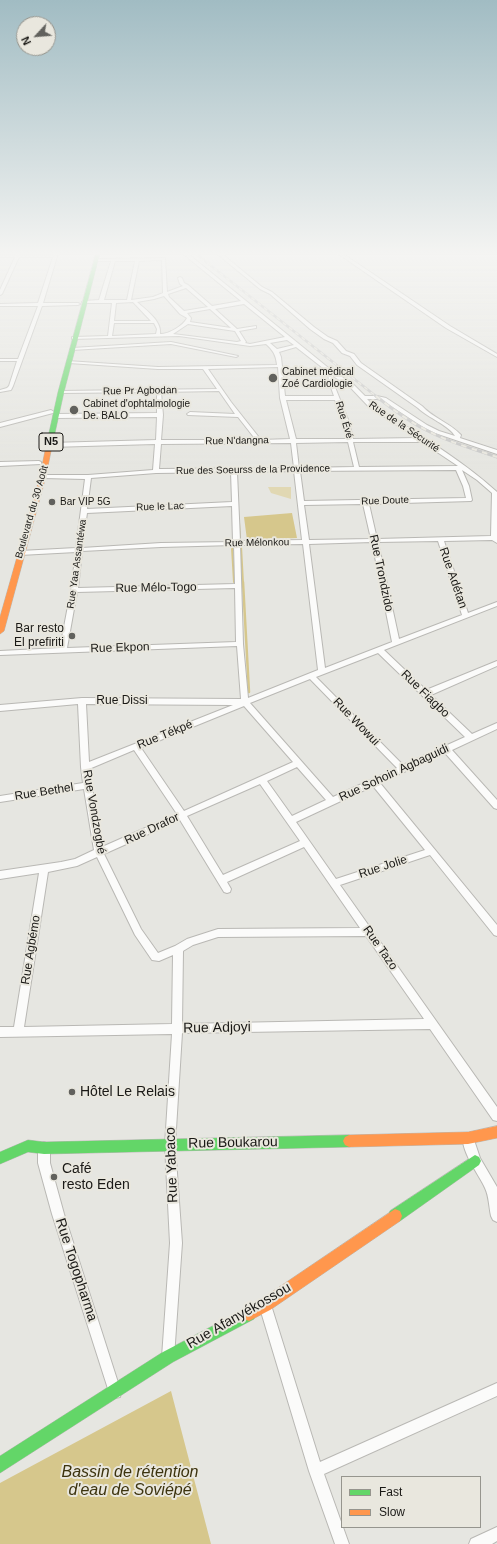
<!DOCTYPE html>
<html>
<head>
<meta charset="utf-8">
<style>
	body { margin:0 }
	#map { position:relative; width:497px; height:1544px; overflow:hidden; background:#e6e6e1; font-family:Helvetica,sans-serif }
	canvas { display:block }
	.legend { position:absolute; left:341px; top:1476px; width:140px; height:52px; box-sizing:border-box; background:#e9e7de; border:1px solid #96958e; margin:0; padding:5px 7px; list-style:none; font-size:12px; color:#1a1916 }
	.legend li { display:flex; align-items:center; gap:8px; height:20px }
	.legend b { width:20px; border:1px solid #96958e }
	.north { position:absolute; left:16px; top:16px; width:40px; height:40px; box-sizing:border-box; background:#e9e7de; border:1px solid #96958e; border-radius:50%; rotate:244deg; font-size:11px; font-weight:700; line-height:16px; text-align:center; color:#1a1916 }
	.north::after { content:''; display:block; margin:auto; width:14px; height:18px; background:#61615d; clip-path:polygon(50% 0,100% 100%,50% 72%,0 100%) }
</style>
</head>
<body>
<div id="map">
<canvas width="497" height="1544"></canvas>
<ul class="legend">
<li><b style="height:5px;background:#63d668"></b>Fast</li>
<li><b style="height:5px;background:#ff974d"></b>Slow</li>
</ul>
<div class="north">N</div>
</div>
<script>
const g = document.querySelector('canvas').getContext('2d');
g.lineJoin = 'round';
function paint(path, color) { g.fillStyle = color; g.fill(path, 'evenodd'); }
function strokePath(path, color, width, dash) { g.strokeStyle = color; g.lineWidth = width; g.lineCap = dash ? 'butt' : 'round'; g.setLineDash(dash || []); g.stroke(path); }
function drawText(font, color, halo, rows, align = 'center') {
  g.font = font + ' Helvetica,sans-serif'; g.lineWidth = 4; g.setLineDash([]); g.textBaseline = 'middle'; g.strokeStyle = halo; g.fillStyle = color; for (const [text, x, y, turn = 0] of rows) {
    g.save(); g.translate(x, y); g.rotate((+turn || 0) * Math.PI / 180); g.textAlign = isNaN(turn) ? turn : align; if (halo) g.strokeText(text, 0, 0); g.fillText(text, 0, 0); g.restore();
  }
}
const green = new Path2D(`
	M268 487H291V499L271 493Z`);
const water = new Path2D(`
	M292 513 297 538 247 540 244 517Z
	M171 1391 211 1544H0V1483Z`);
const streamFar1 = new Path2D(`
	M239 522 240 540
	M241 546 243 583
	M232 548 234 582`);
const stream = new Path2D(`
	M243 582 249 692`);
const street = new Path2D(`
	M17 253H21L20 255H54V253H58L43 303H78L80 304 78 305 42 306 13 386 11 390 0 392V390L7 388 9 386 17 361H0V359H18L38 306H0V304L38 303 53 257H19L2 294 0 295V290L15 257H0V255H16Z
	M182 253H187L331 370 353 384 365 396H377L386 398 427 425 439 431 455 436C449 425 428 418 418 408L357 365 350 356 342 353 333 343 324 339 310 329 270 294 260 289 216 253H221L262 287 272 292 314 327 328 337 337 341 346 351 354 354 361 363 422 406C433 418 450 423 461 435L460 438 497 450V454L435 433 423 427 382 400 377 399H367L373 405C415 432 459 458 497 492V543L492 540 444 541 468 613 497 602V606L384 650 426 690 497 661V666L431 695 472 734 497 723V729L452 750 497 800V809L494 808 445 753 380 783 497 925V936L494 935 430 855 340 885 497 1107V1121L493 1120 430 1029 182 1033 175 1145 182 1243 174 1357 172 1361 168 1363 164 1361 162 1357 170 1243 165 1145 172 1034 0 1037V1027H14L39 873 0 879V871L61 862 75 859 94 850 84 789 0 802V796L83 783 81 767 78 704 0 711V705L82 698 241 699 237 646 0 655V651L60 648 71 590 76 552 20 555 17 553 20 551 76 548 85 479 43 478 40 476 41 475H88L153 470 155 444 50 447 47 445 50 443 156 440 157 417 56 418 53 416 56 414 157 413V392L61 393 59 392V391L217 389 203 369H158L69 363H67V361L158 367 277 365C276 355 273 350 266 344L250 346 179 336 72 339V337H74L108 336 112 303H84L82 302 84 301 99 300 111 261H94L95 259 165 258 167 292 183 286 180 284 178 278 180 277 182 278 184 283 188 285 212 306 241 301ZM162 260 163 293 153 297 131 300 139 261ZM115 261H135L127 300H104ZM186 288 208 307 184 311 169 297 168 294ZM164 296 180 314 187 318C183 326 169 334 160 334 162 321 146 310 137 302L154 299ZM133 302 151 321H114L116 303ZM244 304 285 337 250 344 245 343 246 342 239 331 256 328V326L237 329 215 309ZM210 309 231 328 190 322 191 318 187 313ZM114 323H154L157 329 156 334 112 336ZM188 324 235 331 241 341 237 342 173 334ZM287 340 294 345 277 349 270 343ZM296 347 328 372 329 382 334 396H285L281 357 279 352ZM278 367 280 398 290 439 261 440 231 402 208 369ZM333 376 350 387 369 407 417 438 353 439 349 422 333 382ZM219 391 235 414 190 412 187 414 188 415 238 417 256 440H161L163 415 161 392ZM286 400H335L343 422 347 439H296ZM348 442 354 467 299 468 296 443ZM353 442H422L458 466 359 467ZM291 443 294 468 159 469 161 444ZM456 470 463 486 466 498 304 501 300 471ZM462 470 477 480 492 493 491 536 377 539 369 504 471 501 472 500 469 486ZM294 471 302 540 240 541 237 472ZM231 472 232 502 87 509 91 478 156 473ZM363 504 371 539 309 540 304 505ZM232 506 233 542 161 543 82 548 87 513ZM438 541 462 615 399 639 378 542ZM372 542 392 642 325 668 309 544ZM303 544 318 670 248 698 243 644 240 545ZM234 545 235 584 78 588 82 551 161 547ZM235 588 236 642 67 648 77 592ZM378 653 465 737 403 765 316 677ZM310 679 397 768 333 797 250 703ZM86 704 233 705 89 762ZM244 706 293 762 184 811 141 748ZM134 750 177 814 102 847 89 769ZM297 767 326 800 292 816 267 781ZM260 784 300 841 223 875 187 816ZM373 786 425 850 336 879 296 822ZM180 820 224 892 227 893 230 892 231 889 227 882 304 847 360 928 218 929 187 939 175 946 158 953 141 929 104 854ZM97 857 135 935 152 960 159 961 173 955 172 1024 24 1027 48 872 77 866ZM366 936 424 1019 182 1024 183 951 193 945 218 937Z
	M337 253H342L450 326 497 354V357L446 328Z
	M171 342 238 356 236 357 171 344 72 350 70 349 72 348Z
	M51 410 54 412 53 413 0 427V423Z
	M39 461 41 462V464L0 466V462Z
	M468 1133 472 1134 480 1158 497 1187V1222L493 1220 491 1216C489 1207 489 1196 485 1188 480 1176 458 1148 464 1134Z
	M44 1142 48 1144 50 1148V1163L64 1214 121 1392 120 1397 115 1398 110 1397 109 1392 52 1214 38 1163V1148L40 1144Z
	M265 1299 269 1301 271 1305 320 1462 497 1383V1396L324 1474 349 1544H335L309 1471 259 1305 261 1301Z
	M497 1527V1541L492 1544H469L471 1539Z`);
const fast = new Path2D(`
	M96 253H100L64 392 51 451 48 453 45 451 58 392Z
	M349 1135 353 1137 355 1141 353 1145 349 1147 44 1154 28 1152 0 1164V1152L28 1140 44 1142Z
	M475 1155 479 1157 481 1161 479 1165 400 1221 395 1223 390 1221 388 1216 390 1211Z
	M249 1307 254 1309 256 1314 254 1319 173 1362 0 1473V1456L163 1352Z`);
const slow = new Path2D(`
	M48 449 51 451 46 476 4 631 0 634V617L40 476 45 451Z
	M497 1126V1138L468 1144 349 1147 345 1145 343 1141 345 1137 349 1135 468 1132Z
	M395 1209 400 1211 402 1216 400 1221 270 1310 249 1321 244 1319 242 1314 244 1309 260 1300Z`);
const railFar1 = new Path2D(`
	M195 253 377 397`);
const rail = new Path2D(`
	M376 396C392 409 411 423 430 432 451 443 474 449 497 457`);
const markers = [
	[273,378,5,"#61615d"],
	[74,410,5,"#61615d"],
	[52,502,4,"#61615d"],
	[72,636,4,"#61615d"],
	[72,1092,4,"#61615d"],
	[54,1177,4,"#61615d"]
];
const farPoinames = [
	["Cabinet médical",282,372],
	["Zoé Cardiologie",282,384],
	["Cabinet d'ophtalmologie",83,404],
	["De. BALO",83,416],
	["Bar VIP 5G",60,502]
];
const farStreetnames = [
	["Rue Pr Agbodan",140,391,-1],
	["Rue Évé",344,420,73],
	["Rue de la Sécurité",404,427,34],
	["Rue N'dangna",237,441,-1],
	["Rue des Soeurss de la Providence",253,470,-1],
	["Rue Doute",385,501,-2],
	["Rue le Lac",160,507,-2],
	["Boulevard du 30 Août",32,512,-74],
	["Rue Mélonkou",257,543,-1],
	["Rue Yaa Assantéwa",77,564,-82]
];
const shields = [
	[51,442,24]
];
const shieldNames = [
	["N5",51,442]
];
const streetNames = [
	["Rue Trondzido",381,573,78],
	["Rue Adétan",453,578,71],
	["Rue Mélo-Togo",156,588,-1],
	["Rue Ekpon",120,648,-2],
	["Rue Fiagbo",425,694,44],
	["Rue Dissi",122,701],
	["Rue Wowui",356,722,46],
	["Rue Tékpé",165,735,-22],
	["Rue Sohoin Agbaguidi",394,773,-25],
	["Rue Bethel",44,792,-9],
	["Rue Vondzogbé",94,812,80],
	["Rue Drafor",152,829,-25],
	["Rue Jolie",383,867,-18],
	["Rue Tazo",380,948,55],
	["Rue Agbémo",31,950,-81]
];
const poiNames = [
	["Bar resto",64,629],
	["El prefiriti",64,643]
];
const nearStreetnames = [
	["Rue Adjoyi",217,1028,-1],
	["Rue Boukarou",233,1143,-1],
	["Rue Yabaco",172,1165,-92],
	["Rue Togopharma",76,1270,72],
	["Rue Afanyékossou",239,1316,-30]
];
const nearPoinames = [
	["Hôtel Le Relais",80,1092],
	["Café",62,1169],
	["resto Eden",62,1185]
];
const nearWaternames = [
	["Bassin de rétention",130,1473],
	["d'eau de Soviépé",130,1491]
];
paint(green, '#e1d8b3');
paint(water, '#d6c78c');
strokePath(streamFar1, '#d6c78c', 2);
strokePath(stream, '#d6c78c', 2.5);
strokePath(street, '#b9b8b4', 2);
strokePath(fast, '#b9b8b4', 1);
strokePath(slow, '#b9b8b4', 1);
paint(street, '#fbfbfa');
paint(fast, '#63d668');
paint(slow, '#ff974d');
strokePath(railFar1, '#c9c9c8', 2.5);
strokePath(rail, '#c9c9c8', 3);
strokePath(railFar1, '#e9e7de', 1.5, [4]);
strokePath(rail, '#e9e7de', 2, [5.5]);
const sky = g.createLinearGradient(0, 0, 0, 469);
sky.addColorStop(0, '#a1bcc3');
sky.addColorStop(0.54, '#f4f4f2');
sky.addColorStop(1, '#f4f4f200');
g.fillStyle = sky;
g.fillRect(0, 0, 497, 469);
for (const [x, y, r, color] of markers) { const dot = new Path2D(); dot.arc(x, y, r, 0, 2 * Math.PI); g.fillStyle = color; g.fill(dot); strokePath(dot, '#e9e7de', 1.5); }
drawText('10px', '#1a1916', '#e9e7de', farPoinames, 'left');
drawText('10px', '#1a1916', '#e9e7de', farStreetnames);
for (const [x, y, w] of shields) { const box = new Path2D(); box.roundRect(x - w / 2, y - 9, w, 18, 3); g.fillStyle = '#e9e7de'; g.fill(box); strokePath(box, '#1a1916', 1); }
drawText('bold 11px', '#1a1916', null, shieldNames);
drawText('12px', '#1a1916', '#e9e7de', streetNames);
drawText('12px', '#1a1916', '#e9e7de', poiNames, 'right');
drawText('14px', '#1a1916', '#e9e7de', nearStreetnames);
drawText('14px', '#1a1916', '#e9e7de', nearPoinames, 'left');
drawText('italic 16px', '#3c330e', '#e9e7de', nearWaternames);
</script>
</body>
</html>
